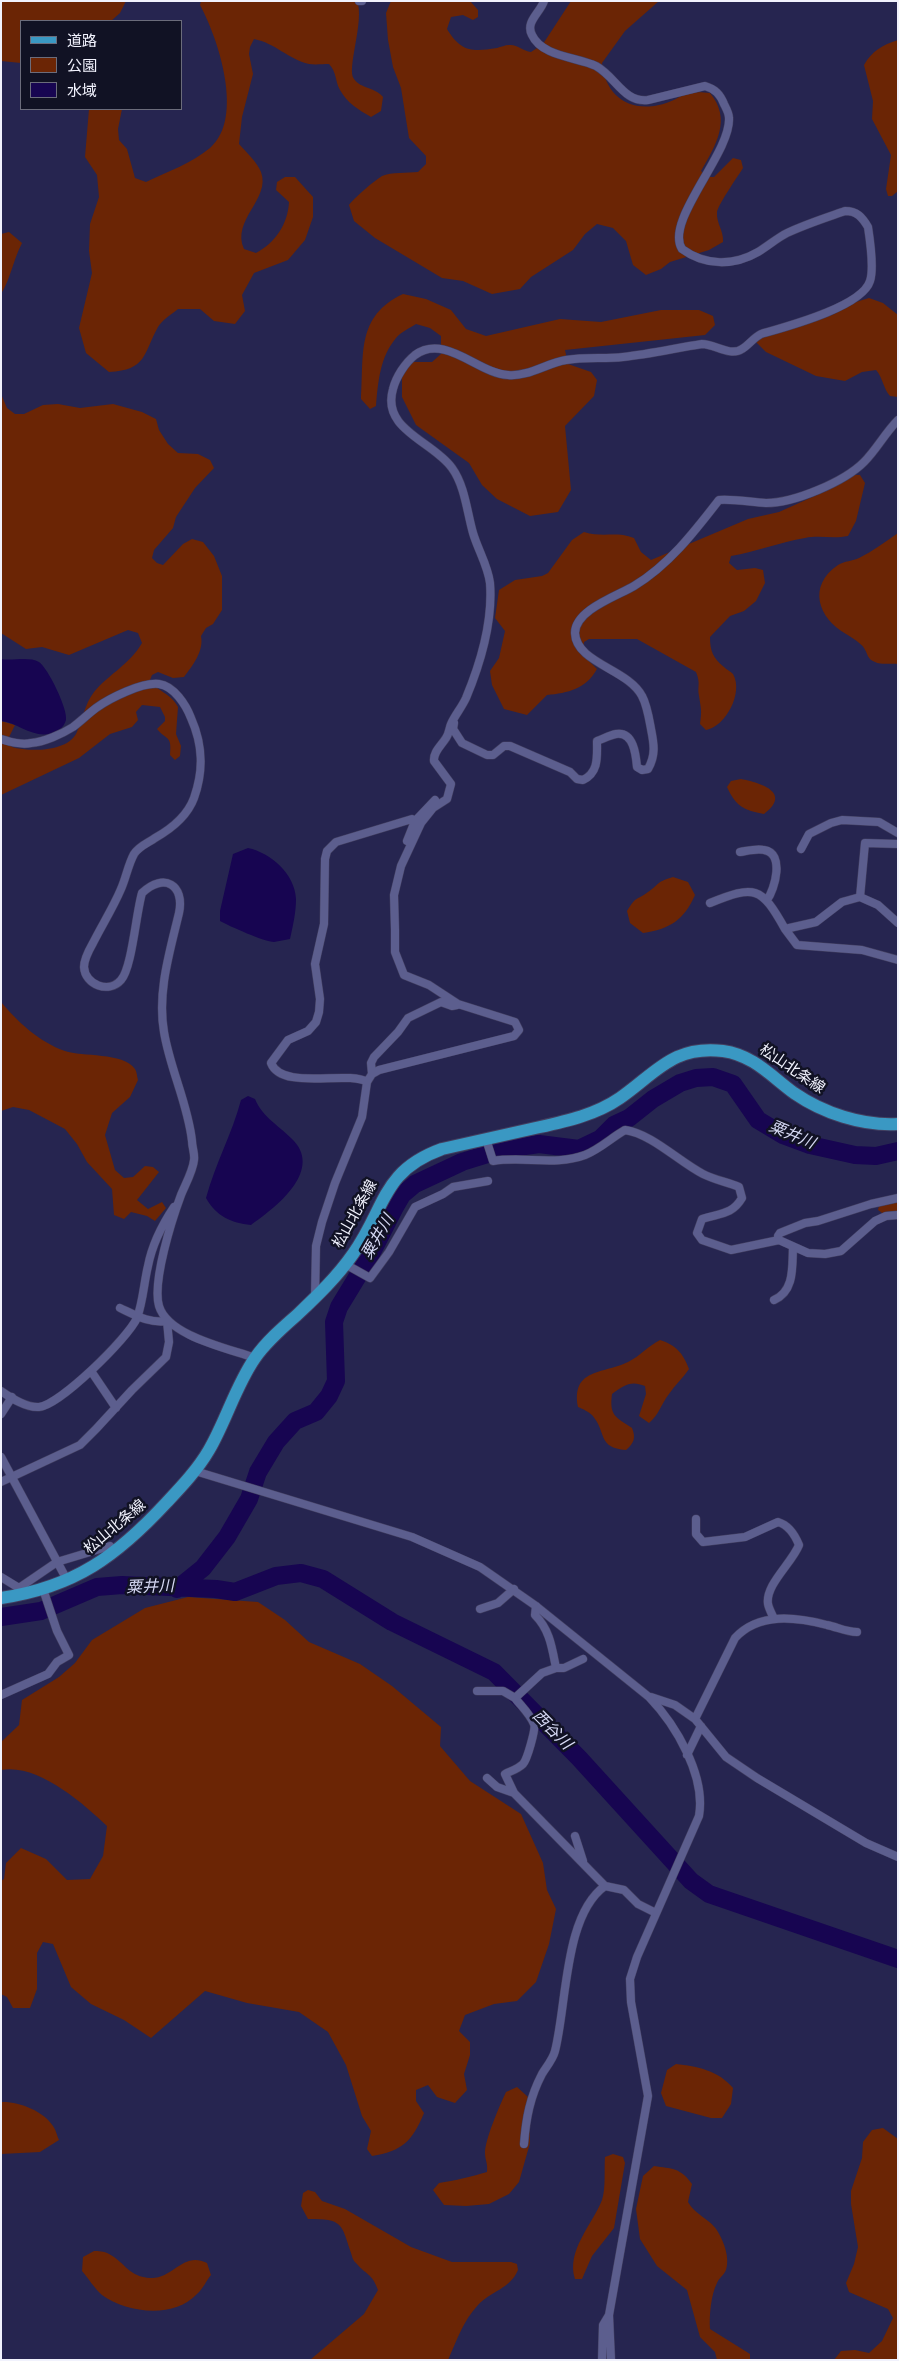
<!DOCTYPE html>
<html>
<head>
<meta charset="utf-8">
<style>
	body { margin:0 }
	#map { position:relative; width:899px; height:2361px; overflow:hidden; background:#262550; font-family:Cabin,"Noto Sans JP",sans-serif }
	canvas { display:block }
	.frame { position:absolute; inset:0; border:2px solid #f1f2fd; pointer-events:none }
	.legend { position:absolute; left:20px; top:20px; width:162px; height:90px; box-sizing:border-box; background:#111224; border:1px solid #6b6c7b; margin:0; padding:6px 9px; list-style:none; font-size:15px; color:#f1f2fd }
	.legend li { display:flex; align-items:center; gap:10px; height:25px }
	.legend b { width:25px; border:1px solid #6b6c7b }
</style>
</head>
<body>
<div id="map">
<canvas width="899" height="2361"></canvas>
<div class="frame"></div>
<ul class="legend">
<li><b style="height:6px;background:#3a98c3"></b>道路</li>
<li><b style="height:14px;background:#6b2505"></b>公園</li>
<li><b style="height:14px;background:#170551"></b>水域</li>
</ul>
</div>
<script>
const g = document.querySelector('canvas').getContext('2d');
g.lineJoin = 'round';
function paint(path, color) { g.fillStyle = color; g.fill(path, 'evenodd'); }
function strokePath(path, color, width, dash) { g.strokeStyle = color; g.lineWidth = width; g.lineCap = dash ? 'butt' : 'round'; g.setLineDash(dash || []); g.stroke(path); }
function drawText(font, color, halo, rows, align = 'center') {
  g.font = font + ' Cabin,"Noto Sans JP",sans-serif'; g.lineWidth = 5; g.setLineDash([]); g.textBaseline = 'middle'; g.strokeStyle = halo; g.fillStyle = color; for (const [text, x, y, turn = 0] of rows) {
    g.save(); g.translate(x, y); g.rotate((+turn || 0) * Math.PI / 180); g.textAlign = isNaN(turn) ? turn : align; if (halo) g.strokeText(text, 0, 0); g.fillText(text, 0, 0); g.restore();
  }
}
const green = new Path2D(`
	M1 1H126L120 13 111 21H21V63L1 61Z
	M201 1H357C365 20 346 70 354 79 361 89 375 87 383 97L381 111 371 117C359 110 347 103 340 90 335 81 337 73 329 64 323 64 315 65 309 64 288 59 275 43 254 39L250 47 249 54 253 74 242 117 239 144C246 152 257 162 261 172 271 199 231 220 244 249L256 253C275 243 288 224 289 202L276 190 277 182 285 177H295L313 197V217L305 240 288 260 254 273 242 295 245 311 235 324 214 321 200 309H178C172 314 162 320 158 327 143 354 147 370 109 372L86 353 79 328 92 273 89 251 90 224 99 197 97 175 85 157 89 109H122L118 129 119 140 127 149 135 178 146 182C167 172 192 163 210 148 245 118 218 38 200 5Z
	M391 1H470L478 10V17L473 20 463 15 451 17 447 29C461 52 472 52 497 48 501 47 505 45 509 45 517 44 523 51 531 52L543 44 571 1H659L625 31 602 63C605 94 627 112 659 105 682 100 681 89 710 93 732 119 716 145 701 171L707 177H714L733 158 741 160 743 168C738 176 718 205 717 212 716 223 724 231 723 242L709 250 670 262 661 269 646 275 633 265 626 241 613 228 597 224 585 234 573 250 531 277 520 289 492 294 463 281 442 278 375 238 354 221 349 205C353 199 375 180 382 176 391 172 408 173 418 172L426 164V156L409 138 401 88 393 67 388 40 386 13Z
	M898 40V191L892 196H888L886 189 891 155 872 119 873 101 864 65C872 51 882 45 898 40Z
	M9 232 22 243C13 260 11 278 1 294V234Z
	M403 294 426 299 451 310 466 329 486 336 560 319 601 322 661 310H699L713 316 715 325 705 335 565 350 568 364 591 372 597 380 594 396 565 426 571 490 558 512 530 516 497 499 482 485 469 463 416 425 402 397V373L411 362H432L441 354V336L430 328 416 324C410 328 401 332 396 338 380 357 378 382 376 406L370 409 361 399C364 354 356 316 403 294Z
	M869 298 883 303 898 315V397L890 396C883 388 883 378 876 370L862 372 845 381 816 376 766 352 755 341 756 338 832 315 856 302Z
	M1 394 7 408 15 414H24L43 405 58 404 80 408 113 404 142 412 156 419 159 430 168 444 178 453 198 454 210 460 214 468 195 488 176 517 173 528 154 550 152 558 157 563 163 565 183 544 192 539 203 542 214 556 222 576V610L213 624 206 628 201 636C204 651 193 665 184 677L173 678 158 672 152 675 150 680C156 691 171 693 178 707L176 734 181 746 180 756 175 760 170 755C172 735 167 741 157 729L165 721V717L160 707 142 705 136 712 138 720 132 727 110 734 79 758 1 795V721L15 725 9 737 12 747C29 752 66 752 76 734 83 720 84 705 94 692 109 674 130 664 142 643L138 633 128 630 69 655 42 647 26 649 1 633Z
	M851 475H860L865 483 856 521 848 536C833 539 819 535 805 538 780 542 756 552 731 556L729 563 737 570 755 568 763 570 765 583 756 601 744 611 730 616 710 637C710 651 713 658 724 667 726 669 731 672 733 674 744 693 725 727 706 730L700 724C702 710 701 709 699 696 697 686 701 684 696 672L637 639H589L584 642 583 655 597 669C586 689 568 693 547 695L527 715 504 709 492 685 490 671 499 658 505 631 495 618 499 590 515 580 542 576 548 573 572 540 584 532C603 538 616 531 634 538L641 552 651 560 748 519 779 512 828 490Z
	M898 533V664C891 663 881 665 875 662 867 659 868 654 864 648 861 643 851 637 846 634 818 618 807 586 838 565 844 561 853 561 859 558 873 551 885 542 898 533Z
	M741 779C762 783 792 793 764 814 744 810 736 807 727 787L731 781Z
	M673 877 688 882 695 895C684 920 670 929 643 933L630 923 627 911C637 895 636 901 648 892 661 883 656 882 673 877Z
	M1 1002C18 1022 39 1042 65 1051 82 1057 123 1052 135 1069 137 1072 137 1077 138 1080L130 1097 112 1113 105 1135 115 1170 124 1178 133 1177 145 1166 153 1167 159 1172 137 1200 148 1209 162 1202 166 1208 155 1221 147 1216 131 1212 124 1219 114 1215 112 1189 87 1162 77 1144 65 1129 29 1110 13 1107 1 1111Z
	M898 1196V1215H885L878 1210 880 1202Z
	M660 1340C676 1345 683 1353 689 1369 683 1378 675 1385 669 1394 661 1404 659 1415 649 1423L639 1416 646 1394 645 1386C631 1380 624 1385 612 1394 609 1416 616 1417 632 1428 636 1438 634 1443 626 1450 597 1448 607 1432 592 1415 589 1412 583 1409 578 1407 571 1368 604 1374 628 1362 640 1356 648 1346 660 1340Z
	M188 1597 258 1602 285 1620 309 1642 360 1664 392 1686 441 1727 440 1746 470 1781 521 1814 543 1863 547 1890 556 1909 549 1944 536 1982 517 2001 494 2004 465 2015 459 2031 470 2042V2055L464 2074 467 2090 455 2103 437 2097 428 2085 416 2090V2101L424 2113C412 2142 402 2151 372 2156L367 2149 371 2131 362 2116 346 2065 328 2032 299 2012 247 2003 205 1991 151 2038 124 2020 91 2004 71 1987 53 1944 43 1942 37 1953V1989L30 2008H13L7 1997 1 1994V1881L4 1879 6 1863 21 1848 46 1859 67 1880 90 1879 103 1856 107 1826C82 1802 37 1763 1 1770V1742L19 1725 22 1700 59 1677 75 1663 92 1640 145 1608Z
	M676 2064C697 2066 719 2071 733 2088L731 2104 722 2118H711L666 2106 661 2093 667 2070Z
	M517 2087 528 2097 530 2143 519 2182 509 2194 489 2204 466 2206 444 2205 433 2190 439 2183C454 2181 473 2176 487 2172 488 2163 485 2160 485 2153 485 2139 500 2105 506 2092Z
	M1 2102C18 2101 44 2111 53 2126 56 2130 57 2136 59 2140L40 2152 1 2154Z
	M883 2128 898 2139V2360H834L841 2351 855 2350 869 2353 882 2341 893 2318 888 2309 849 2292 846 2283 854 2264 858 2247 851 2204V2191L862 2158 863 2142 872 2130Z
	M613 2154 623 2157 625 2163 614 2228 592 2256 582 2279H575C566 2251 592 2225 602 2200 606 2188 604 2170 605 2157Z
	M654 2166C672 2169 680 2167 692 2184L688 2202C695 2215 712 2220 718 2232 724 2242 730 2258 726 2270 724 2275 719 2278 717 2283 711 2294 709 2317 710 2329L750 2354V2360H717L715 2352 700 2337 687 2290 657 2266 640 2239 636 2209 643 2176Z
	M308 2190 315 2192 322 2201 345 2209 411 2247 452 2262H511L517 2264 518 2270C510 2289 491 2291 478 2305 463 2321 457 2340 448 2360H310L364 2314 378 2290C372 2273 366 2275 356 2263 353 2261 352 2256 351 2253 341 2223 343 2219 308 2219L301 2206 303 2193Z
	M94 2251C98 2251 104 2251 109 2254 126 2263 128 2277 151 2278 173 2279 183 2251 207 2263L211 2275C206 2281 203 2289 197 2294 174 2319 127 2313 102 2295 95 2289 88 2278 82 2271L83 2257Z`);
const water = new Path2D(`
	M1 659C13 661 29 656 39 662 48 668 68 709 66 720 64 728 56 733 49 734 31 737 18 723 1 721Z
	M248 848C271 853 295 874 296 899 296 912 293 926 290 939 285 940 279 941 274 942 265 942 229 926 220 921V911L233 854Z
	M248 1096 255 1099C263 1118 280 1126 294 1141 322 1172 275 1208 251 1225 231 1223 216 1216 206 1198 215 1164 232 1134 241 1100Z`);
const river = new Path2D(`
	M177 1589 203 1568 227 1537 249 1499 258 1472 276 1442 295 1421 316 1412 329 1396 336 1381 334 1322 339 1307 370 1256 395 1207 402 1195 415 1184 462 1162 504 1149 539 1144 579 1149 600 1139 614 1125 629 1118 653 1099 680 1083 696 1078 713 1077 733 1084 758 1120 783 1135 810 1145 855 1155 876 1156 898 1151
	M1 1617 41 1611 97 1587 122 1585 216 1589 235 1592 276 1576 301 1573 323 1579 392 1622 494 1672 579 1758 691 1881 709 1894 898 1959`);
const street = new Path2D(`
	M359 1H362
	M454 723 453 729 462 743 487 755H493L504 746H510L570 772 577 779 583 780C599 772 597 757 597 741 603 739 610 735 616 734 634 731 636 756 637 767L642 770 648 769C656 755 654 744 651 729 649 718 647 705 642 696 628 669 576 663 575 633 575 610 617 596 634 586 669 565 695 531 719 500 735 499 750 502 766 503 794 503 844 482 864 462 877 449 885 433 898 420
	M1 739C11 742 21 745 31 743 44 742 62 734 73 727 81 721 88 714 96 708 110 698 142 682 159 684 174 686 186 705 191 718 203 745 204 770 194 798 187 817 171 829 155 838 148 843 139 846 134 854 128 865 126 878 121 889 113 908 102 925 93 943 89 950 84 959 84 967 85 985 109 994 121 980 132 968 136 913 142 893 164 872 185 885 179 913 170 951 157 992 164 1032 170 1069 188 1104 192 1141 192 1147 195 1154 194 1160 193 1171 185 1185 181 1195 172 1219 152 1282 159 1306 168 1336 227 1348 255 1358
	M407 841 415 821 435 800
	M801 849 809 834 831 823 842 820 879 822 898 833
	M740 852C747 851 757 848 764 850 785 853 775 889 767 900
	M860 897 865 843 898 844
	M710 903C755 885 761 886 785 929
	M898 923 878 905 860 897 842 902 816 922 785 929 797 945 862 950 898 960
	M372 1074 371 1063 374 1057 398 1032 408 1018 441 1002 452 1006 457 1005
	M367 1082C347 1070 282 1091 271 1063L288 1040 308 1031 316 1022 319 1012 320 999 315 964 324 924 325 859 327 851 336 842 412 819 415 821
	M486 1139 493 1161C523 1156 556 1166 585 1155 600 1149 611 1138 625 1130 652 1134 678 1161 703 1174 715 1180 727 1182 739 1187L742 1198C732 1215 720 1213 702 1219L697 1233 702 1240 731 1250 779 1240 808 1253 825 1254 841 1251 875 1221 886 1216 898 1215
	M779 1240 778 1236 780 1233 805 1223 818 1221 871 1204 898 1198
	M345 1264 370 1278 389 1252 415 1207 443 1194 453 1187 488 1181
	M315 1298 316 1246 322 1222 335 1183 362 1117 367 1082 372 1074 379 1070 514 1036 519 1030 515 1022 458 1004 429 985 404 975 395 952V930L394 895 401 866 421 823 433 808 447 799 451 784 434 761C433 752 441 746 446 738 449 734 449 729 451 724 455 715 462 707 466 698 481 662 493 622 490 583 488 566 478 550 473 533 467 512 465 486 452 468 433 441 381 430 393 389 396 377 405 363 415 355 445 333 479 374 508 375 528 377 547 363 566 360 585 357 605 359 623 357 650 354 676 348 702 344 715 344 730 357 742 349 749 345 753 338 761 334 785 327 862 307 870 281 874 269 870 240 868 227 862 217 857 211 845 211 825 218 806 224 787 233 777 238 768 246 758 252 734 266 705 266 682 249 664 221 731 153 729 118 729 113 726 108 724 104 720 94 715 89 705 86L648 100C624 103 616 77 596 66 578 57 542 57 532 35 525 22 540 13 544 1
	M774 1300C795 1291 792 1266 793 1247
	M120 1308C135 1315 150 1324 167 1321
	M91 1371 116 1408
	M1 1391C11 1398 26 1408 39 1407 60 1405 128 1338 137 1318 143 1302 144 1282 148 1266 152 1245 162 1225 174 1207
	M1 1414 12 1397
	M1 1457 67 1580
	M195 1471 412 1537 480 1567 536 1606 649 1697C676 1725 706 1776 699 1816L637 1957 630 1979 631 2002 648 2096 609 2315 611 2360
	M1 1482 80 1445 96 1429 132 1390 166 1357 169 1342 167 1321
	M696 1519V1534L703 1542 745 1537 778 1522C788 1525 795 1535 799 1545 792 1563 765 1585 768 1604 769 1609 772 1614 774 1619
	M1 1577 19 1588 20 1592
	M19 1588 57 1562 110 1546 115 1552
	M536 1606 535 1615C550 1630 552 1648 556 1668L542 1673 515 1698C521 1706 530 1714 534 1724 536 1729 527 1760 523 1764 518 1769 511 1771 505 1774L514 1793 605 1886 624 1890 638 1904 656 1913
	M480 1609 498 1603 514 1589
	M556 1668H564L583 1659
	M477 1691H503L515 1698
	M1 1695 48 1674 57 1662 69 1655 57 1631 43 1589
	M651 1697 675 1705 695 1719 726 1757 757 1778 866 1843 898 1857
	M695 1719 735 1638C759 1612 796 1617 827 1625 837 1627 846 1632 857 1632
	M687 1755 701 1726
	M487 1778 497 1787 514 1793
	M575 1836 583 1861
	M524 2144C526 2118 530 2097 542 2074 547 2066 553 2059 555 2051 567 2004 564 1915 605 1886
	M602 2360 603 2325 609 2315`);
const primary = new Path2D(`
	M1 1598C75 1587 117 1556 167 1502 182 1486 198 1469 209 1450 226 1421 236 1385 255 1358 266 1342 282 1328 297 1315 317 1296 337 1277 353 1254 386 1208 381 1171 442 1149 472 1142 501 1136 531 1129 562 1122 594 1116 620 1098 656 1073 673 1045 723 1051 753 1055 771 1076 794 1093 823 1113 862 1126 898 1124`);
const streetNames = [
	["松山北条線",792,1069,34],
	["松山北条線",355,1214,-61],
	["松山北条線",115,1527,-40]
];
const waterNames = [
	["粟井川",792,1135,23],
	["粟井川",378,1237,-60],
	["粟井川",150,1587,-2],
	["西谷川",552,1730,45]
];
paint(green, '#6b2505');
paint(water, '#170551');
strokePath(river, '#170551', 18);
strokePath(street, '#423f60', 9);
strokePath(primary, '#423f60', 14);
strokePath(street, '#5c5e8e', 8);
strokePath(primary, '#3a98c3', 12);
drawText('15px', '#f1f2fd', '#111224', streetNames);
drawText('italic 16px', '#d5d8f3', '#111224', waterNames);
</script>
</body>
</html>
